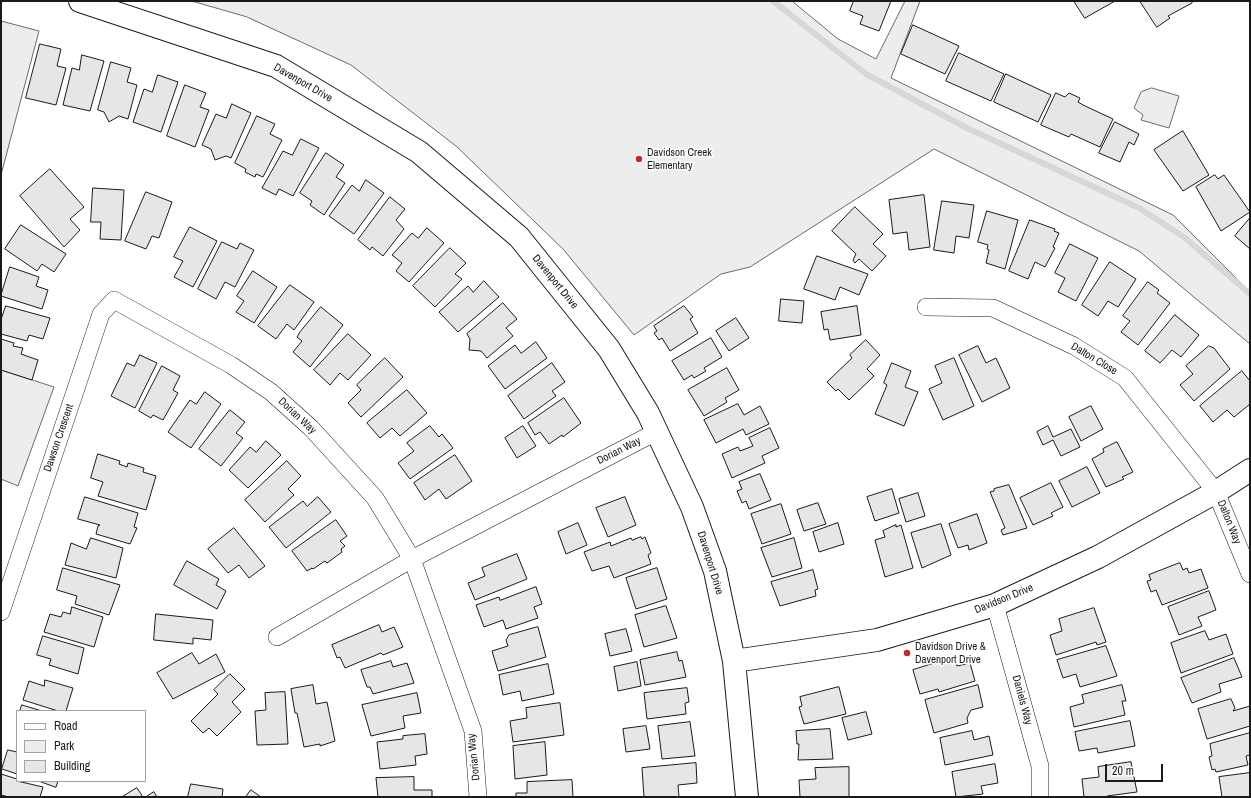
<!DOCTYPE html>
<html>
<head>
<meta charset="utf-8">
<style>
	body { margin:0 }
	#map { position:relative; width:1251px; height:798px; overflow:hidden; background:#fff; font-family:"Archivo Narrow",sans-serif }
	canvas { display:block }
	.frame { position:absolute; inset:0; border:2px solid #1a1a1a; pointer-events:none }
	.legend { position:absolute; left:16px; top:710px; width:130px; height:72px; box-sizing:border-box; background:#fff; border:1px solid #a3a3a3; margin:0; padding:5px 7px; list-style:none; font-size:12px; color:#1a1a1a }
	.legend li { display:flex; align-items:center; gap:8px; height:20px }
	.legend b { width:20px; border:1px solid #a3a3a3 }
	.scale { position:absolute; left:1105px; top:764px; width:58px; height:18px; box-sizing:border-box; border:2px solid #1a1a1a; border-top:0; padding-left:5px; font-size:12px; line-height:14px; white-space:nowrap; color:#1a1a1a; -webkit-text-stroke:3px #fff; paint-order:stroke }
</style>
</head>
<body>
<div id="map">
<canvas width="1251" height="798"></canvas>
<div class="frame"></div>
<ul class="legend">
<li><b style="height:5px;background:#fff"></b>Road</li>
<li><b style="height:11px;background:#ededed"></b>Park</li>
<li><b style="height:11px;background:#e6e6e6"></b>Building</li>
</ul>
<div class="scale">20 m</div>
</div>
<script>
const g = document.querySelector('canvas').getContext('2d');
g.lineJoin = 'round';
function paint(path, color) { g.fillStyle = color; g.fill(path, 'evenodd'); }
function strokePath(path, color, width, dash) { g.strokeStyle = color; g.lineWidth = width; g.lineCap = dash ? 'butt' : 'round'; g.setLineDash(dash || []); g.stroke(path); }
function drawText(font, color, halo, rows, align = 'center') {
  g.font = font + ' "Archivo Narrow",sans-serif'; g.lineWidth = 3; g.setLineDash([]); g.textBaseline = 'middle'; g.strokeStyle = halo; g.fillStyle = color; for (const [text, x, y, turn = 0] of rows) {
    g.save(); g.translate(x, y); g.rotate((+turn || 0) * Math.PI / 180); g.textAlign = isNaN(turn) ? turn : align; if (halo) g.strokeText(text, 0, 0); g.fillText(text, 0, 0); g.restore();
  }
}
const green = new Path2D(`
	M192 1H792L838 39 876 59 905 1H920L891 78 1173 215 1250 292V344L1139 251 934 149 750 267 721 274 634 335 563 249 456 146 351 65 247 17Z
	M1 21 39 31 1 175Z
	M1152 88 1179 96 1169 128 1141 120 1143 115 1134 108 1141 92Z
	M1 370 54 387 18 486 1 479Z`);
const stream = new Path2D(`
	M773 1 866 74 965 127 1139 208 1184 237 1250 294`);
const building = new Path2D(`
	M854 1H891L879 31 860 24 863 16 850 11Z
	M1074 1H1115L1085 18Z
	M1140 1H1192V3L1168 16 1170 18 1157 27Z
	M913 25 959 46 945 74 901 54Z
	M40 44 61 49 57 66 66 68 56 105 26 98Z
	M959 53 1004 74 991 101 946 81Z
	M82 55 104 61 90 111 63 105 72 68 79 70Z
	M111 62 131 68 127 82 137 85 128 119 119 116 109 122 104 112 98 110Z
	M1006 74 1051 95 1038 122 994 102Z
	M158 75 178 82 161 132 133 122 144 89 152 92Z
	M185 85 206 93 200 107 209 110 195 147 167 136Z
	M1056 93 1065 97 1069 93 1080 98 1078 102 1083 105 1113 119 1100 147 1071 134 1069 137 1041 125Z
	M232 104 251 113 231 158 226 156 215 160 211 149 202 145 216 114 226 118Z
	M257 116 275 124 270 134 282 140 263 177 256 174 255 177 245 172 246 169 235 163Z
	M1115 122 1139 134 1134 145 1129 142 1120 162 1099 153Z
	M1183 131 1209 175 1183 191 1154 150Z
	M301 139 319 148 293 196 279 189 276 195 262 188 283 151 292 155Z
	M326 153 344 165 336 177 345 183 324 215 310 205 312 201 300 193Z
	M50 169 84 207 70 219 80 230 64 247 20 196Z
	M1215 175 1218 179 1224 175 1250 212 1221 231 1196 187Z
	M366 180 384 193 354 234 329 216 352 185 359 191Z
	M93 188 124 190 121 240 100 239 101 222H91Z
	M146 192 172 202 159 238 152 236 146 249 125 241Z
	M924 195 930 247 909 250 907 232 893 234 889 200Z
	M390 197 405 209 396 220 404 229 383 256 372 247 370 250 358 240Z
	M942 201 974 205 969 238 956 236 954 253 934 250Z
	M855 207 883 234 873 244 886 256 872 271 859 259 855 263 853 260 856 254 832 231Z
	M987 211 1018 220 1005 269 986 263 989 250 987 249 988 245 978 242Z
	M1250 218V249L1235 236Z
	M1030 220 1055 229 1054 231 1059 233 1053 247 1055 248 1045 267 1035 262 1028 279 1009 271Z
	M21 225 66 254 54 272 42 264 37 271 5 249Z
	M190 227 217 241 193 287 174 277 183 261 174 257Z
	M427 228 444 243 409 282 396 271 402 263 392 255 412 233 418 238Z
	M222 242 237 249 240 243 254 250 235 287 225 282 216 299 198 289Z
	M1070 244 1098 258 1076 301 1058 292 1065 278 1055 273Z
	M450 248 466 263 455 274 462 279 435 307 413 286Z
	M817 256 868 274 859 295 840 287 835 300 804 289Z
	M1110 262 1136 279 1118 307 1108 301 1098 316 1082 305Z
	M10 267 39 277 36 286 48 290 42 309 1 296Z
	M253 271 277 287 254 323 236 312 244 301 237 296Z
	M484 281 499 297 458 332 439 312 468 286 473 292Z
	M1148 282 1159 290 1157 293 1170 303 1138 345 1121 332 1130 321 1123 316Z
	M290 285 314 302 294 330 287 324 276 339 258 326Z
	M781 299 804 301 802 323 779 321Z
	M503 303 517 319 506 328 513 336 487 358 481 351 469 350 470 339 467 334Z
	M6 306 50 318 43 339 29 335 27 341 1 334V320Z
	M684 306 693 317 690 319 698 333 670 351 662 338 659 340 654 333 657 331 654 326Z
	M857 306 861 335 830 340 828 329 824 330 821 312Z
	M321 307 343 325 310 367 293 352 302 341 297 337 300 332Z
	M1175 315 1199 335 1181 357 1172 350 1160 363 1145 351Z
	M736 318 749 338 729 351 716 331Z
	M348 334 371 355 348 380 340 373 330 385 314 370Z
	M711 338 722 357 704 368 706 371 694 378 692 375 684 380 672 361Z
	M1 339 14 343 13 346 23 348 21 354 38 360 32 380 1 370Z
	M866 340 880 355 867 369 874 376 849 400 838 389 836 391 827 382 852 358 850 355Z
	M536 342 547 358 505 389 488 366 515 345 521 353Z
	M978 346 986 363 996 358 1010 388 982 402 959 355Z
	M1209 346 1214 348 1230 369 1194 401 1180 385 1193 374 1186 366Z
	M140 355 157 363 135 408 111 396 127 363 134 366Z
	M385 358 403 377 361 417 348 403 361 390 357 385Z
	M954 358 974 406 943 420 929 389 942 383 935 366Z
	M552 363 565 382 552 391 556 396 524 419 508 396Z
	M892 363 911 371 905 387 918 392 904 426 875 414 887 385 884 383Z
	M162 366 180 376 173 390 178 393 163 420 153 415 151 418 139 411Z
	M727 368 739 390 725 398 727 402 704 416 688 390Z
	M1242 371 1250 381V404L1234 417 1227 410 1213 422 1200 406Z
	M407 390 427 413 400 436 392 428 380 438 367 423Z
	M205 392 221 404 191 448 168 432 190 400 196 404Z
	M564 398 581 423 563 437 562 435 549 444 540 432 535 435 528 423Z
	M738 404 744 415 760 406 769 424 746 435 743 429 716 443 704 420Z
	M1091 406 1103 429 1081 441 1069 417Z
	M230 410 245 422 236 433 243 438 221 466 199 449Z
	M430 426 439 437 442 434 453 448 410 479 398 463 414 451 407 443Z
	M523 426 536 446 517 458 505 438Z
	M1048 426 1053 437 1071 429 1080 447 1061 456 1053 440 1043 445 1037 432Z
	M770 428 779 448 762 456 765 463 732 478 722 454 738 447 740 451 753 446 749 438Z
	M266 441 281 455 248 488 229 470 250 447 256 452Z
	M1117 442 1133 472 1122 477 1124 479 1106 487 1092 459 1104 452 1103 449Z
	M98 454 120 461 119 464 127 467 128 463 144 468 143 472 156 476 146 510 98 496 103 482 91 478Z
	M455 455 472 481 446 499 439 489 425 500 414 483Z
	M287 461 301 476 288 489 294 495 265 522 245 500Z
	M1087 467 1100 493 1072 507 1059 481Z
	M760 474 771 500 749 509 746 501 742 503 737 491 742 489 739 482Z
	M1051 483 1063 507 1051 513 1053 516 1033 525 1020 498Z
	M1009 485 1027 528 1003 535 1001 530 1005 528 990 492 994 491V489Z
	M892 489 899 513 875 521 867 497Z
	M918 493 925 516 906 522 899 499Z
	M85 497 138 513 134 527 137 528 130 544 96 534 98 526 100 525 78 519Z
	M318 497 331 512 286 548 269 527 303 501 307 506Z
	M625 497 636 525 608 537 596 508Z
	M818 503 826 524 804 531 797 510Z
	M781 504 791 534 762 544 751 514Z
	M977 514 987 543 969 550 968 545 958 548 949 524Z
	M336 520 347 536 340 541 345 546 341 549 342 552 327 563 325 561 313 569 312 568 307 571 292 551Z
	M578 523 587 545 566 554 558 532Z
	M838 523 844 544 819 552 813 532Z
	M941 524 951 555 922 568 911 533Z
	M896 525V527L901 525 913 568 885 577 875 540 885 537 883 531Z
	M234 528 265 566 249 578 239 565 228 573 208 549Z
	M641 537 642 539 645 537 651 553 648 555 651 564 614 578 609 566 592 571 584 552 610 542 611 546 631 538 632 540Z
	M91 538 123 548 116 578 65 565 71 543 86 549Z
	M794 538 802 568 772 577 761 548Z
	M517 554 527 579 475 600 468 583 485 576 482 568Z
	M187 561 219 579 216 585 226 591 217 609 174 585Z
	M1180 563 1183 570 1187 568 1189 573 1201 569 1208 588 1162 605 1156 590 1151 592 1147 581 1151 580 1149 575Z
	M63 568 120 585 109 615 75 604 77 596 57 590Z
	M657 568 667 599 636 609 626 578Z
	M813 570 818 589 815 590 816 596 780 606 771 582Z
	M536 587 542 604 534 607 538 618 506 629 503 620 484 627 476 605 499 597 500 600Z
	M1209 591 1216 610 1198 617 1202 626 1179 635 1168 607Z
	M666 606 677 638 644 647 635 615Z
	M72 607 103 617 94 647 44 632 50 614 61 617 63 612 70 614Z
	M1094 608 1106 642 1097 645 1096 642 1056 655 1050 635 1062 631 1059 619Z
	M156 614 213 620 211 640 193 638V644L154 640Z
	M379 625 382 632 394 627 403 647 383 655 381 653 345 668 340 657 337 658 332 645Z
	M538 627 546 657 498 671 492 651 508 646 506 640 509 635Z
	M626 629 632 651 610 656 605 634Z
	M1205 631 1209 640 1226 634 1233 654 1181 673 1171 643Z
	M43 636 84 648 78 674 49 665 51 659 37 655Z
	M1106 646 1117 676 1080 687 1076 674 1063 678 1057 660Z
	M677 652 679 661 682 660 686 677 645 685 640 660Z
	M192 653 199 664 216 654 225 672 173 699 157 673Z
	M955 657 957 666 970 663 975 681 939 692 938 689 920 694 913 670Z
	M1234 658 1242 677 1219 684 1221 692 1192 703 1181 678Z
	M391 661 393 667 407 663 414 683 373 694 370 687H367L361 670Z
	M637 662 641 686 618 691 614 667Z
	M548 664 554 694 522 701 520 691 503 695 499 675Z
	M230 674 245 689 232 702 241 712 217 736 209 728 203 733 191 721 218 694 214 690Z
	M45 680 73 688 66 711H58L23 700 29 681 44 686Z
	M313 685 316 704 327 702 335 741 320 746V744L304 747 297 713H295L291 689Z
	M978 685 983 707 971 710 967 718 968 723 934 733 925 700Z
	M1122 685 1126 701H1122L1125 715 1074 727 1070 707 1084 703 1082 695Z
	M839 687 846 714 804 724 799 707 802 706 800 697Z
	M687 688 689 702 685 703 686 714 647 719 644 693Z
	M285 692 288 744 257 745 255 711 266 710 265 693Z
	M417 693 421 713 403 716 405 728 371 736 362 705Z
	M1231 699 1235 708 1233 711 1250 706V726L1207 739 1198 709Z
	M560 703 564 735 513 742 510 721 527 718 526 708Z
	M22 705 42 711H20Z
	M866 712 872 734 848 740 842 718Z
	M1130 721 1135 746 1098 753 1097 748 1079 751 1075 732Z
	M690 722 695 756 662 759 658 726Z
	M646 726 650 749 626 752 623 729Z
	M830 729 833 759 798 760 799 744H797L796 731Z
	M972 731 974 740 989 736 993 755 945 765 940 738Z
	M1250 733V755L1246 756 1248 765 1216 772 1215 769 1212 770 1209 757 1212 756 1210 744Z
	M425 734 427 754 415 756 416 765 380 769 377 742 403 739V736Z
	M545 742 547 775 515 779 513 746Z
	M8 750 17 752V774L2 769Z
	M1131 762 1137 792 1107 796V797H1084L1082 779 1099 777 1098 767Z
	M696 763 697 783 678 785 679 797H644L642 768Z
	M995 764 998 783 981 786 983 794 956 797 952 772Z
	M849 767V797H800L799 780 816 779 815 768Z
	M1250 773V797H1222L1219 777Z
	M1 774 17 779V781L43 787 40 797H9L1 795Z
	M414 777V790H432V797H378L376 778Z
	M572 780 573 797H516V793H527V782Z
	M39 781H58L56 787Z
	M191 784 223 789 222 797H188Z
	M137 788 143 797H122Z
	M251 790 261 797H246Z
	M154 792 157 797H146Z`);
const minor = new Path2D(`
	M926 307 993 308 1074 346 1125 378 1216 492 1250 574
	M995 605 1040 766V797
	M1 612 101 314 114 300 231 365 271 392 311 428 375 498 412 559 473 731 478 797
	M277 637 412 559 656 432`);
const tertiary = new Path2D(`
	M80 1 276 66 419 152 519 237 609 349 648 413 692 507 715 571 734 661 747 797
	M734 661 877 640 995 605 1098 557 1216 492 1250 470`);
const markers = [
	[639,159,4,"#c62828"],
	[907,653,4,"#c62828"]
];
const streetNames = [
	["Davenport Drive",303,83,30],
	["Davenport Drive",555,282,51],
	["Dalton Close",1094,359,31],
	["Dorian Way",297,416,43],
	["Dawson Crescent",59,438,-71],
	["Dorian Way",619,451,-27],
	["Dalton Way",1229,522,68],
	["Davenport Drive",710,563,73],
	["Davidson Drive",1004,599,-22],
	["Daniels Way",1022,700,75],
	["Dorian Way",474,757,-96]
];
const poiNames = [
	["Davidson Creek",647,153],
	["Elementary",647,166],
	["Davidson Drive &",915,647],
	["Davenport Drive",915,660]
];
paint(green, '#ededed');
strokePath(green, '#6a6a6a', 1);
strokePath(stream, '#d7d7d7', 6);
paint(building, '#e6e6e6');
strokePath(building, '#1a1a1a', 1);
strokePath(minor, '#1a1a1a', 18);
strokePath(tertiary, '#1a1a1a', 24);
strokePath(minor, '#fff', 17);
strokePath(tertiary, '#fff', 22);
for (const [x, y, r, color] of markers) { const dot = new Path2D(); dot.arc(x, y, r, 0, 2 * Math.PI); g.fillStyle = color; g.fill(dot); strokePath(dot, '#fff', 1.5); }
drawText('11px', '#1a1a1a', '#fff', streetNames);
drawText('11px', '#1a1a1a', '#fff', poiNames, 'left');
</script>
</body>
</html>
